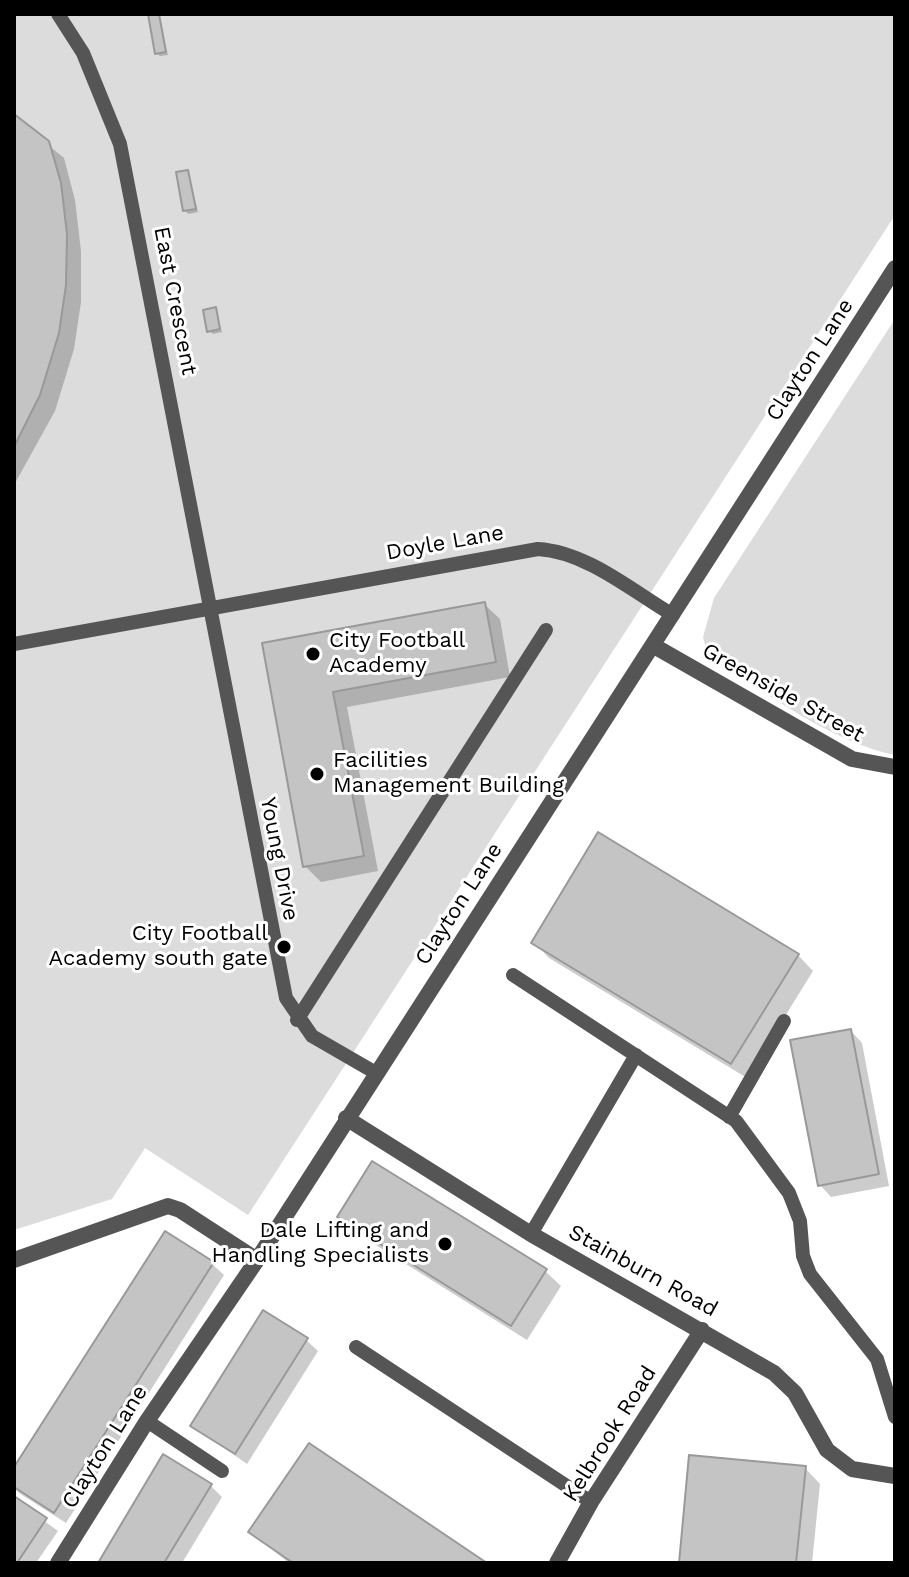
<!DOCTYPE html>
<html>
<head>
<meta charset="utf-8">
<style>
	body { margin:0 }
	#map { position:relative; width:909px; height:1577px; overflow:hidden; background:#fff; font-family:"Work Sans",sans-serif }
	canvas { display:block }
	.frame { position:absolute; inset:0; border:16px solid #000; pointer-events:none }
</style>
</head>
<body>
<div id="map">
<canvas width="909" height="1577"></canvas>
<div class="frame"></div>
</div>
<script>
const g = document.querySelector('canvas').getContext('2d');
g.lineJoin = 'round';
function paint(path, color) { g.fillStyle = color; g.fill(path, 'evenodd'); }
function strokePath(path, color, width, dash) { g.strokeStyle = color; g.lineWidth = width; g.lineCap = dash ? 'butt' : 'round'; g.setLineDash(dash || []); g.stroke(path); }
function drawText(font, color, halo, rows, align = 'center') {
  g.font = font + ' "Work Sans",sans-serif'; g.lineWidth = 6; g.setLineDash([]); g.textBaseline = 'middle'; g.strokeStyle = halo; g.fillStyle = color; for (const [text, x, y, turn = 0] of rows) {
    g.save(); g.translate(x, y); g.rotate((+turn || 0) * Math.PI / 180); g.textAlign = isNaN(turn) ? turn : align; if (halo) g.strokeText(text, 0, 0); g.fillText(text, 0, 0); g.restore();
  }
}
const green = new Path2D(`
	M14 14H895V215L248 1215 145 1148 112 1199 14 1230Z
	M895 319V755C831 742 763 691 708 656L703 637 714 598Z`);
const shadow = new Path2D(`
	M158 15 168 55 160 56 157 53Z
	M14 117 64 158 75 200 81 251V302L74 349 55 411 14 485Z
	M188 172 198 212 188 214 185 210Z
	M215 309 222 332 213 334 209 331Z
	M484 604 500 619 510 677 347 707 378 871 321 882 305 866 264 645Z
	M534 942 798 955 813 971 747 1078 549 958Z
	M851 1031 862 1043 889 1186 831 1197 820 1185Z
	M340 1217 545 1271 561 1286 527 1340 355 1232Z
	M212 1264 224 1275 66 1523 19 1493 14 1488V1471Z
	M306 1340 318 1351 247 1464 193 1426Z
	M805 1468 820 1484 812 1563H681Z
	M211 1486 222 1497 182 1563H100Z
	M14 1499 58 1531 36 1563H14Z
	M251 1532 483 1563H289Z`);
const building = new Path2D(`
	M148 14H159L166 52 155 54Z
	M14 114 49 141 61 183 67 234 66 285 59 333 40 395 14 447Z
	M188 170 196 209 183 211 176 172Z
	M216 307 220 329 207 332 203 310Z
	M485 602 496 662 333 692 364 856 303 867 262 643Z
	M598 832 799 954 731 1064 531 943Z
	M851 1029 879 1174 818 1186 790 1040Z
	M372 1161 547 1269 511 1326 337 1217Z
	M165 1231 214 1262 54 1513 14 1487V1467Z
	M263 1310 308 1338 235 1454 190 1426Z
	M309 1443 487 1563H293L248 1532Z
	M163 1454 212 1484 164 1563H98Z
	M689 1455 806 1466 796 1563H679Z
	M14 1496 47 1518 17 1563H14Z`);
const service = new Path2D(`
	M58 14 83 53 120 144 286 998 312 1036 376 1073
	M14 644 538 549C587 552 632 591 673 615
	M513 975 736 1121 789 1193 800 1221 803 1256 810 1274 877 1359 895 1417
	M297 1020 546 630
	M729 1117 784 1021
	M531 1234 636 1055
	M356 1347 591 1502
	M147 1421 222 1471`);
const minor = new Path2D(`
	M346 1118 531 1234 774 1373 795 1393 827 1450 852 1469 895 1476
	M557 1563 591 1502 702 1330`);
const tertiary = new Path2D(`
	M654 646 852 759 895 767
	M14 1260 168 1206 180 1210 257 1260
	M58 1563 147 1421 257 1260 895 268`);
const markers = [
	[313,654,8,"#000"],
	[317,774,8,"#000"],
	[284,947,8,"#000"],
	[445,1244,8,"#000"]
];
const streetNames = [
	["East Crescent",175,301,79],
	["Clayton Lane",810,360,-57],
	["Doyle Lane",445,543,-10],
	["Greenside Street",783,693,29],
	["Young Drive",279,859,79],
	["Clayton Lane",459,904,-57],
	["Stainburn Road",643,1271,29],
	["Kelbrook Road",610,1434,-58],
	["Clayton Lane",105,1447,-58]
];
const poiNames = [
	["City Football",329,641],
	["Academy",329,666],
	["Facilities",333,761],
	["Management Building",333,786],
	["City Football",268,934,"right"],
	["Academy south gate",268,959,"right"],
	["Dale Lifting and",429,1231,"right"],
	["Handling Specialists",429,1256,"right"]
];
paint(green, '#dcdcdc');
paint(shadow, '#0003');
paint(building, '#c4c4c4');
strokePath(building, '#999', 2);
strokePath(service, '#555', 14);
strokePath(minor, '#555', 16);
strokePath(tertiary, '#555', 16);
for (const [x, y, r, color] of markers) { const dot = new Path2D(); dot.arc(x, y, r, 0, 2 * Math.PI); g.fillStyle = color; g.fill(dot); strokePath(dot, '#fff', 3); }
drawText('22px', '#000', '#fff', streetNames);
drawText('22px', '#000', '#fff', poiNames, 'left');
</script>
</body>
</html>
